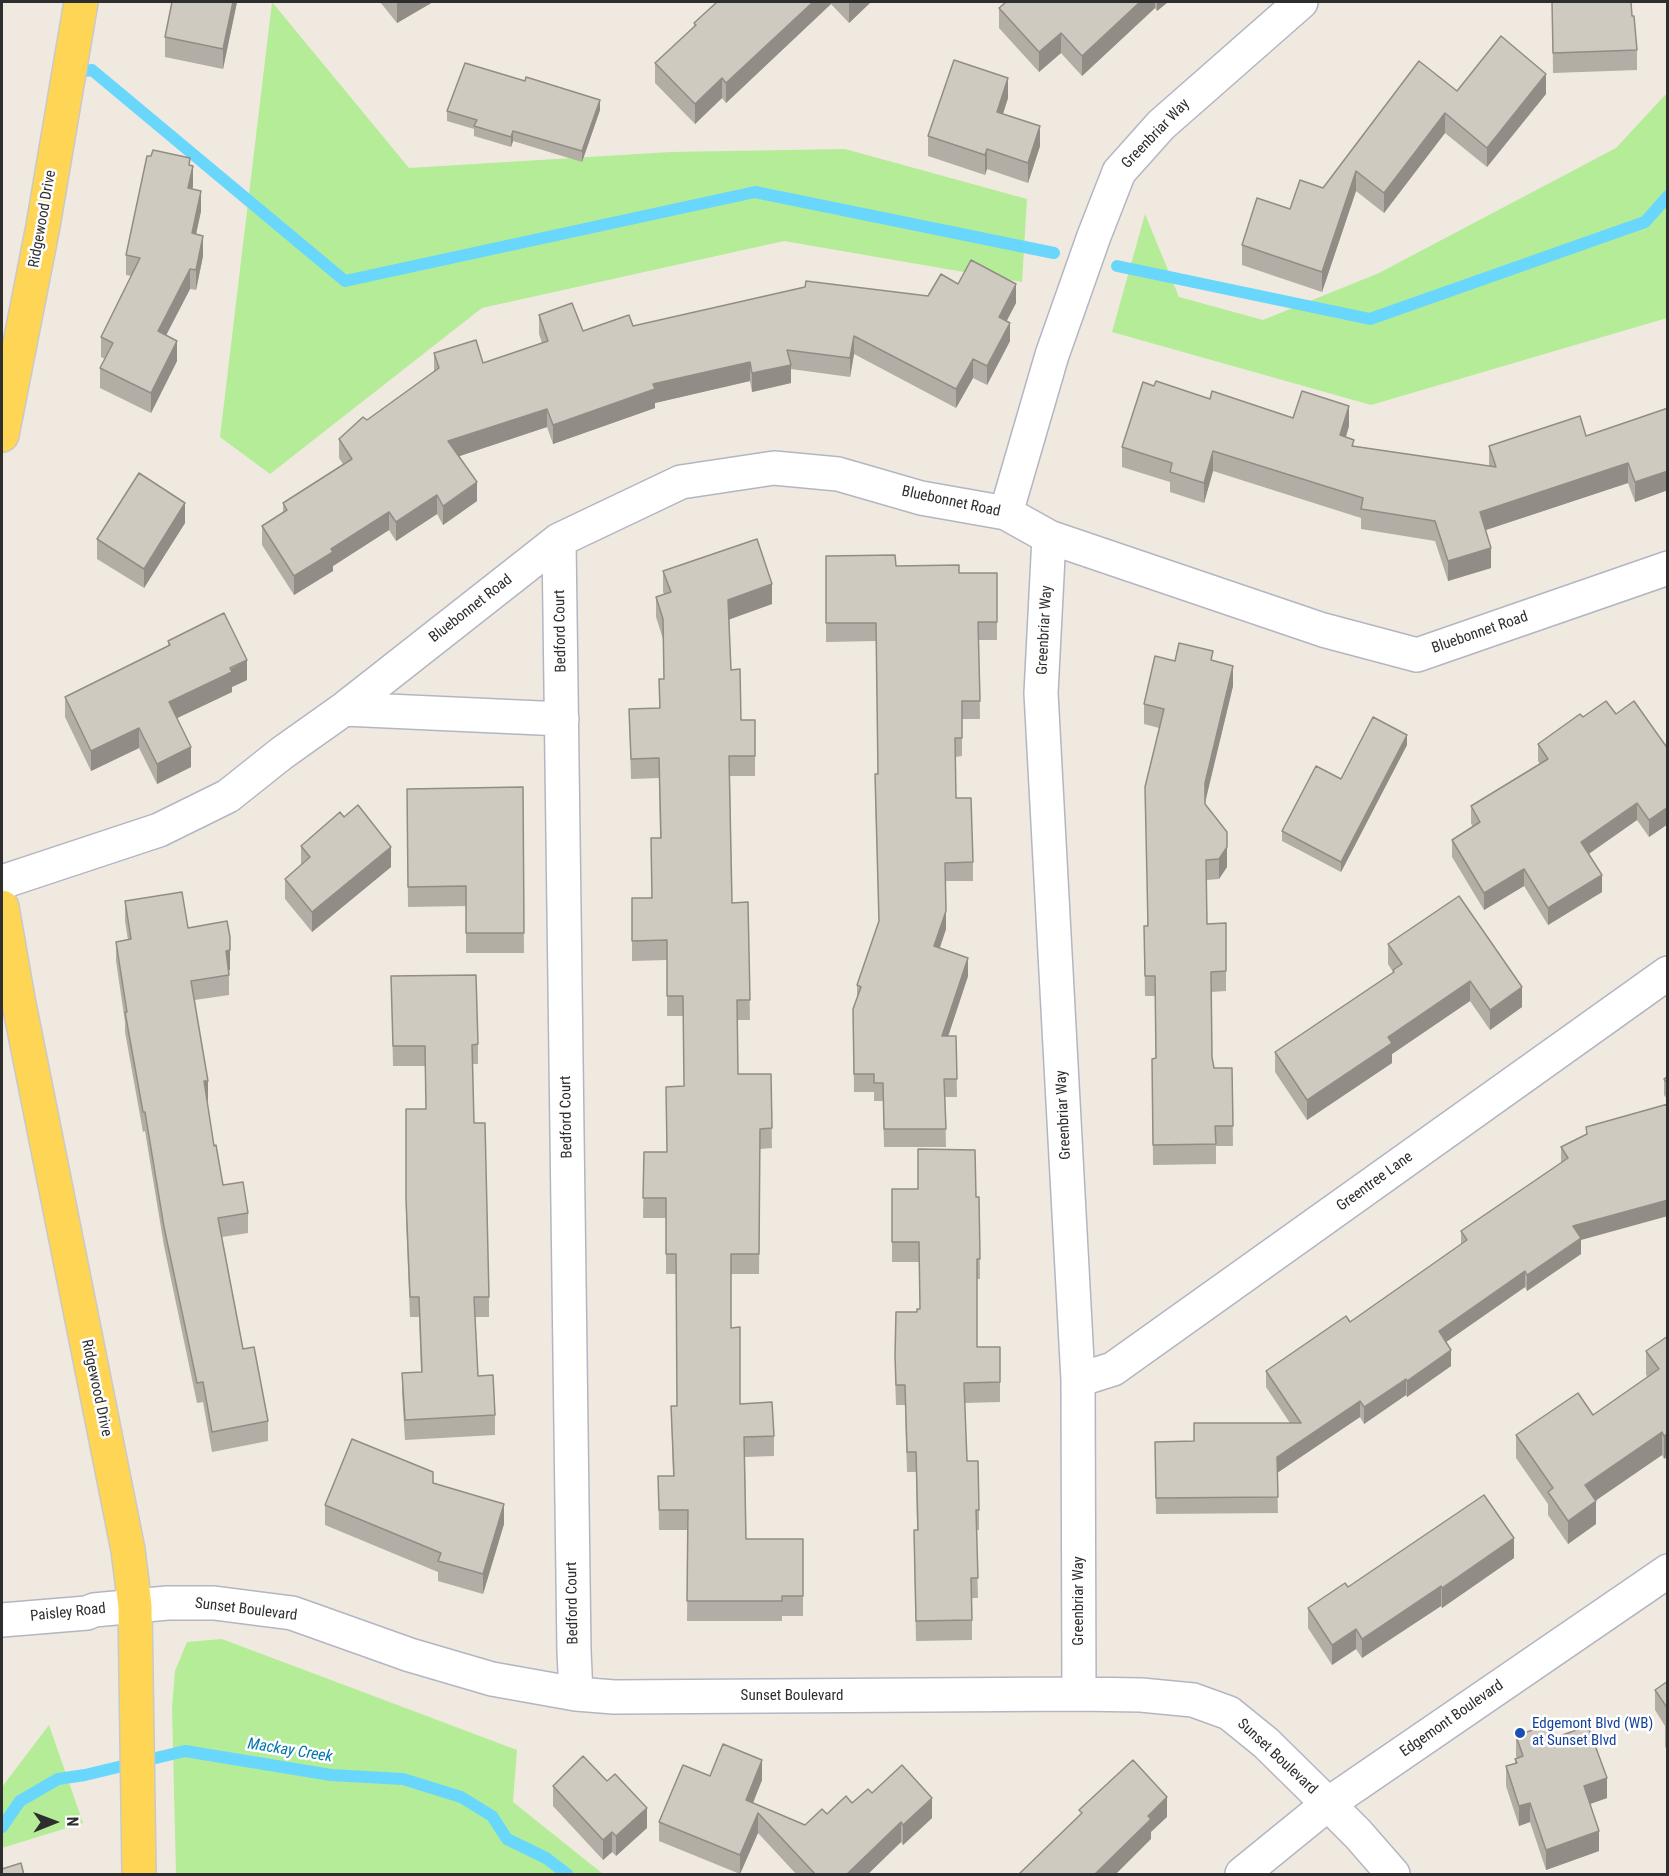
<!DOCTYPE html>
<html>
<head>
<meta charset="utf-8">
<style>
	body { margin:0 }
	#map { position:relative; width:1669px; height:1876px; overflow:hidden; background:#f0e9df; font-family:"Roboto Condensed",sans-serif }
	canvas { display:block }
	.frame { position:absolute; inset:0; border:3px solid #2e2e2e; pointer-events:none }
	.north { position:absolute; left:24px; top:1792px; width:60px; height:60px; -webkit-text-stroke:4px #fff; paint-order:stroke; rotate:89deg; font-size:16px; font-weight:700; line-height:24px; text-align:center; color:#2e2e2e }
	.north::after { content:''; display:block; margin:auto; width:21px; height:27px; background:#2e2e2e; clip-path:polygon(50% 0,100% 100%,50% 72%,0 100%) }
</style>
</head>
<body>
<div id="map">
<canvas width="1669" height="1876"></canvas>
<div class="frame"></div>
<div class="north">N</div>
</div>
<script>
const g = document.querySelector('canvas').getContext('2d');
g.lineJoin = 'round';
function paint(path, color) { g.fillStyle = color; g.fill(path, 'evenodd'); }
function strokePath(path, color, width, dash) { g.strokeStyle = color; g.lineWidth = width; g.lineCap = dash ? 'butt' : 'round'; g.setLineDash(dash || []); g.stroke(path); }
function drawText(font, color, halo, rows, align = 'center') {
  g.font = font + ' "Roboto Condensed",sans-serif'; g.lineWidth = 5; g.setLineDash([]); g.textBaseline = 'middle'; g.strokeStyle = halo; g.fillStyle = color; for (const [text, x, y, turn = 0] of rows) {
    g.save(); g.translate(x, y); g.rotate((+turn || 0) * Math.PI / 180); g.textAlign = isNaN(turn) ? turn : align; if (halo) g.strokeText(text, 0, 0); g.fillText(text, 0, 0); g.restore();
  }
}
const green = new Path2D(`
	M272 2 409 168 670 152 845 149 1027 199 1022 282 784 241 482 308 270 474 220 437Z
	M1667 93V318L1371 405 1112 332 1145 214 1179 297 1263 320 1379 273 1616 148Z
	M222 1639 517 1750 513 1802 603 1874H176L172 1707 175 1671 187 1642Z
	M49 1725 83 1823 2 1848V1787Z`);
const stream = new Path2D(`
	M83 71 92 70 345 281 755 192 1054 253
	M1117 266 1370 319 1645 222 1668 196
	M2 1827 20 1801 58 1779 85 1775 185 1751 331 1775 403 1779 461 1797 492 1816 507 1839 546 1858 567 1874`);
const minor = new Path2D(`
	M1006 513 1052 355 1094 236 1119 172 1161 125 1301 2
	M1049 537 1041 693 1078 1380 1079 1694
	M559 540 574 1651 576 1694
	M344 709 562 719
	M2 882 159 830 228 796 282 753 344 709 559 540 681 482 774 468 838 474 921 498 1006 513 1049 537 1323 630 1417 655 1668 568
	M1078 1380 1113 1369 1668 973
	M2 1620 87 1613 94 1610 167 1603H214L292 1613 410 1655 492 1679 576 1694 614 1697 1079 1694 1141 1695 1193 1700 1229 1713 1266 1743 1328 1804 1358 1834 1393 1874
	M1242 1874 1328 1804 1668 1571`);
const major = new Path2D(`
	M2 435 43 226 81 2
	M2 907 18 999 128 1550 135 1606 139 1874`);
const wall = new Path2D(`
	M172 2H237L223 69 165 57V37Z
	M380 2H433L397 23Z
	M717 2H871L849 23 831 4 726 103 722 98 695 124 655 83V63L694 27V23Z
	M1006 2H1168L1157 11 1155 8 1082 76 1061 53 1039 72 999 28V8Z
	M1552 2 1632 16 1637 50V70L1553 73Z
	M1457 91 1546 94 1487 167 1445 133 1384 213 1356 191 1322 292 1242 265V245L1290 209 1323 188Z
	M1008 98 1003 114 1040 146 1028 183 987 169 985 175 928 156V136Z
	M600 110 582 162 513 141 511 147 474 136V129L447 121V111Z
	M190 165 193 186 192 189 201 211 196 234 203 256 196 290 190 289 166 335 177 361 151 413 100 388V368L105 359 101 357V337L131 276 126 275V255Z
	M958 284 1016 303 1006 321 1010 341 987 385 973 378 956 408 854 354 850 377 791 369V383L752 392 750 381 655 403V408L553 444 547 427 459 456 477 501 443 525 437 514 396 541 389 530 333 566V571L294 595 262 545V526L283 513V503L343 464 339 458V439L367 420 434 371V353L483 363 542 343 539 334V315L583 331 928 296Z
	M1154 386 1293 418 1349 426 1346 437 1354 446 1489 466V446L1586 436 1668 408V490L1635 502 1628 483 1485 530 1491 568 1448 581 1435 541 1361 529V518L1213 471 1204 503 1170 492V482L1122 467V447Z
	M185 523 144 588 97 559V539Z
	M826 556 896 566 959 573H997V640H979L980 719H962V756L955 757 956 798 973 862V881H945L946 929 940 948 968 976 948 1036H956L957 1097H945L946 1147H884L883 1101H874V1092H854L853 1009 857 999V985L879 922 875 792V774H878L876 641 826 642Z
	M663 571 772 604 729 619 731 670 741 720H755V776H730L732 903 748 902 750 1020H737L738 1074H771L772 1148 760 1149 759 1274H731V1328L740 1404 774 1436V1456L745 1457 746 1539H803V1616H782V1621H687L688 1530H659L658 1476H673L671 1406H677L676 1274H666V1218H643L644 1152H667L684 1086 683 1016H667V960L632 961V898H651L660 838 659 778 631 779 629 709 659 708V679H664L663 639 656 617V597L664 595 663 591Z
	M168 641 247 680 232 687V692L177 718 191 767 157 784 139 748 91 771 65 717V697L168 646Z
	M1175 661H1213L1233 686 1205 801V804L1227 867 1219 879 1207 880V924L1226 923V991L1211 992 1212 1057 1214 1068H1232L1233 1146H1216V1164L1153 1165 1152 1059 1156 1058 1155 996H1145L1144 926H1147L1159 728 1144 724V704Z
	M1616 714 1668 749V824L1649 837 1637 820 1589 854 1602 892 1548 925 1524 886 1484 910 1452 857V840L1473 827 1471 823V806L1540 764 1538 761V744L1583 717Z
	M1407 745 1341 872 1282 841V831L1341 779Z
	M523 787 524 953H466V906L408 907 407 789Z
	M344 817 391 867 312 932 285 899V879L301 866V846Z
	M1459 896 1522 1007 1490 1030 1470 1001 1392 1054V1063L1307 1120 1275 1072V1052L1393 972 1388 964V944Z
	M125 901 188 928 230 970H229V995L195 1000 208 1100 207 1101 214 1146 223 1185 248 1213V1233L222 1237 243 1349 268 1421V1441L212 1452 203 1402 197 1403 164 1246 145 1131 143 1132 125 1032V1022L116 961V942L128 940 125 921Z
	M391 976 478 1044V1064H473L474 1123 489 1297V1317H475L478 1376 495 1415V1435L405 1440 402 1393V1373L421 1372 419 1317H410L406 1219V1109H426L425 1066H393Z
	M1668 1076V1100L1664 1095V1079Z
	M1668 1104 1581 1240V1254L1527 1291 1525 1287 1446 1342 1451 1366 1407 1397 1406 1395 1364 1424 1360 1417 1277 1473 1278 1513 1156 1514 1155 1442 1194 1441 1290 1423 1266 1387V1371L1350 1322 1461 1245V1231L1561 1163V1147L1586 1135V1127Z
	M892 1189 979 1197 980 1279H977V1347H1000V1402L965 1403 967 1461 979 1510V1530H976L978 1598H972V1640L916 1641 914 1550V1530H917L916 1472H907L905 1405H896L895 1376 896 1312H917L920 1309 919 1262H892Z
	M1668 1336 1664 1459 1662 1455 1596 1500V1524L1568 1544 1548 1515V1504L1516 1458V1435L1593 1415 1647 1377 1646 1374V1351Z
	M433 1483 504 1524 483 1594 438 1581V1572L325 1525V1505Z
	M1514 1558 1442 1608 1441 1606 1362 1658 1356 1649 1332 1665 1308 1628V1608L1348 1587Z
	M1668 1681V1750L1665 1747V1726L1655 1710V1690Z
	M1516 1736 1554 1738 1607 1798 1590 1804 1599 1851 1546 1870 1530 1822 1519 1826 1506 1786V1766L1515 1763V1759L1517 1758 1516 1756Z
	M710 1776 762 1780 753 1803 805 1825 872 1793 932 1818 903 1845 901 1842 867 1875H797L758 1833 740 1874 659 1841V1822Z
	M553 1786 647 1828 616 1856 612 1852 603 1860 553 1806Z`);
const shadedWall = new Path2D(`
	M233 2H237L223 69V49Z
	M399 2H433L397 23V3Z
	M813 2H831V4L726 103V83Z
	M850 2H871L849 23V3Z
	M1140 2H1155V8L1082 76V56Z
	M1157 2H1168L1157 11Z
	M1061 33V53L1039 72V52Z
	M1546 74V94L1487 167V148Z
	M722 78V98L695 124V104Z
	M1008 78V98L997 132V112Z
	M600 100V110L582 162V151Z
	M1445 113V133L1384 213V193Z
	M1040 126V146L1028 183V163Z
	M513 131V141L511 147V137Z
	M987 149V169L985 175V155Z
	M193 166V186L188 208V188Z
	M1356 171V191L1322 292V272Z
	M201 191V211L192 253V233Z
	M203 236V256L196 290V270Z
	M190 269V289L158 351V331Z
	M1016 284V303L999 336V317Z
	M1010 323V341L987 385V366Z
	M854 336V354L850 377V358Z
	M177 341V361L151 413V393Z
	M973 359V378L956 408V389Z
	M750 362V381L655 403V408L553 444V425L653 384Z
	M791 365V383L752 392V373Z
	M1349 406V426L1340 455V435Z
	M547 409V427L448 460V441Z
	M1213 451V471L1204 503V483Z
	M1628 463V483L1480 532V512Z
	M1668 471V490L1635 502V482Z
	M477 482V501L443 525V506Z
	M437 495V514L396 541V522Z
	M185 503V523L144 588V569Z
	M389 512V530L333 566V571L294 595V576L331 549Z
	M1491 548V568L1448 581V561Z
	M772 584V604L728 620V600Z
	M247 660V680L232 687V692L169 722V702Z
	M1233 666V686L1205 803V783Z
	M139 728V748L91 771V751Z
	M1407 735V745L1341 872V862Z
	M191 747V767L157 784V764Z
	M1637 803V820L1581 859V842Z
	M1668 807V824L1649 837V820Z
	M391 847V867L312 932V912Z
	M1227 847V867L1219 879V859Z
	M1524 869V886L1484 910V893Z
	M1602 875V892L1548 925V908Z
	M946 911V929L934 964V946Z
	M230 950V970L226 971V951Z
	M968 958V976L942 1055V1036Z
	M1470 981V1001L1392 1054V1063L1307 1120V1100L1388 1037Z
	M1522 987V1007L1490 1030V1010Z
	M204 1081H208V1100L204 1101Z
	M1668 1200V1216L1581 1240V1254L1527 1291V1275L1573 1226Z
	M1525 1271V1287L1439 1347V1331Z
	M1451 1350V1366L1407 1397V1381Z
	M1406 1379V1395L1364 1424V1407Z
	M1360 1401V1417L1277 1473V1457Z
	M1662 1432V1455L1585 1508V1485Z
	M1668 1433V1456L1664 1459V1436Z
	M1596 1501V1524L1568 1544V1521Z
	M504 1504V1524L483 1594V1574Z
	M1514 1538V1558L1442 1608V1588Z
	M1441 1586V1606L1362 1658V1639Z
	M1356 1629V1649L1332 1665V1645Z
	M762 1760V1780L746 1820V1800Z
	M1607 1778V1798L1584 1806V1786Z
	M1167 1797V1817L1151 1832V1839L1115 1875H1094L1148 1816Z
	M932 1798V1818L903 1845V1825Z
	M1530 1803V1822L1519 1826V1806Z
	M647 1808V1828L616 1856V1836Z
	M758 1813V1833L740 1874V1855Z
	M901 1822V1842L867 1875H846Z
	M1599 1831V1851L1546 1870V1850Z
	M612 1832V1852L603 1860V1840Z`);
const building = new Path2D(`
	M172 2H233L223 49 165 37Z
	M717 2H813L726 83 722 78 695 104 655 63 696 25 694 23Z
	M1006 2H1140L1082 56 1061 33 1039 52 999 8Z
	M1552 2H1631L1632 16H1634L1637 50 1553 53Z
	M1501 36 1546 74 1487 148 1445 113 1384 193 1356 171 1322 272 1242 245 1257 198 1290 209 1300 180 1323 188 1419 61 1457 91Z
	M954 60 1008 78 997 112 1040 126 1028 163 987 149 985 155 928 136Z
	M465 63 525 81 526 77 600 100 582 151 513 131 511 137 474 126 477 120 447 111Z
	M153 150 190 158 189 165 193 166 188 188 201 191 192 233 203 236 196 270 190 269 158 331 177 341 151 393 100 368 113 343 101 337 140 258 126 255 147 156H151Z
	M971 260 1016 284 999 317 1010 323 987 366 973 359 956 389 854 336 850 358 787 350 791 365 752 373 750 362 653 384 655 389 553 425 547 409 448 441 477 482 443 506 437 495 396 522 389 512 331 549 333 552 294 576 262 526 287 510 283 503 352 459 339 439 363 417 367 420 439 368 434 353 476 340 483 363 548 341 539 315 572 303 583 331 629 315 633 326 805 287 806 281 928 296 941 274 958 284Z
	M1156 381 1210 399 1212 391 1293 418 1302 391 1349 406 1340 435 1354 440 1352 446 1496 467 1489 446 1580 416 1586 436 1668 408V471L1635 482 1628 463 1480 512 1491 548 1448 561 1435 521 1361 509 1363 498 1213 451 1204 483 1170 472 1172 463 1122 447 1143 382 1154 386Z
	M139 473 185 503 144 569 97 539Z
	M757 539 772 584 728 600 731 670 740 669 741 720H755V756H729L732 903 748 902 750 1000H737L738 1074H771L772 1128 760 1129 759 1254H731V1328L740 1327V1404L772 1402 774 1436 744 1437 746 1539H803V1596H782V1601H687L688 1510H659L658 1476H674L671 1406H677L676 1254H666V1198H643L644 1152H667L666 1087 684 1086 683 996H667V940L632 941V898H652L651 838H661L659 758 631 759 629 709 660 708 659 679H664L663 619 656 597 671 592 663 571Z
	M895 555 896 566 959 565V573H997V622H978L980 701H962V738H955L956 798H971L973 862 945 863 946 911 934 946 968 958 942 1036H956L957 1079H944L946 1129H884L883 1083H874V1074H854L853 1009 861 987 857 985 879 921 875 774H878L876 623H826V556Z
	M224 613 247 660 230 668 232 672 169 702 191 747 157 764 139 728 91 751 65 697 170 645 168 641Z
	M1179 643 1213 651 1211 660 1233 666 1205 783V804L1227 832V847L1219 859 1206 860 1207 924 1226 923V971L1211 972 1212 1057 1214 1068H1232L1233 1126H1215L1216 1144 1153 1145 1152 1059 1156 1058 1155 976H1145L1144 926H1148L1145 787 1164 709 1144 704 1155 656 1175 661Z
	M1606 701 1616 714 1634 701 1668 749V807L1649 820 1637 803 1581 842 1602 875 1548 908 1524 869 1484 893 1452 840 1480 822 1471 806 1548 759 1538 744 1580 714 1583 717Z
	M1373 717 1407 735 1341 862 1282 831 1316 766 1341 779Z
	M523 787 524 933H466V886L408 887 407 789Z
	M358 805 391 847 312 912 285 879 310 857 301 846 340 812 344 817Z
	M182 892 188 928 227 921 230 937V950L226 951 229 975 191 981 208 1081H204L214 1146 216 1145 223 1185 243 1182 248 1213 218 1218 243 1349 254 1347 268 1421 212 1432 203 1382 197 1383 164 1227 145 1112H143L125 1012H127L116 942 131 939 125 901Z
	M1459 896 1522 987 1490 1010 1470 981 1388 1037 1392 1043 1307 1100 1275 1052 1394 972 1393 970 1402 964 1388 944Z
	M476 975 478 1044 472 1045 474 1123H485L489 1297H474L478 1376 493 1375 495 1415 405 1420 402 1373 422 1372 419 1297H410L406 1199V1109H426L425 1046H393L391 976Z
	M1668 1076V1084L1664 1079Z
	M1668 1104V1200L1573 1226 1581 1238 1527 1275 1525 1271 1439 1331 1451 1350 1407 1381 1406 1379 1364 1407 1360 1401 1277 1457 1278 1497 1156 1498 1155 1442 1194 1441V1423H1301L1266 1371 1346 1316 1350 1322 1467 1240 1461 1231 1568 1158 1561 1147 1587 1134 1586 1127Z
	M918 1149 975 1150 976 1197H979L980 1259H977V1347H1000V1382L964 1383 967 1461H978L979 1510H976L978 1578H971L972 1620 916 1621 914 1530H918L916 1452H907L905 1385H896L895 1356 896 1312H917V1309H920L919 1242H892V1189H918Z
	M1668 1336V1433L1664 1436 1662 1432 1585 1485 1596 1501 1568 1521 1548 1492 1553 1488 1516 1435 1578 1393 1593 1415 1659 1369 1646 1351Z
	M352 1439 433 1472V1483L504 1504 483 1574 438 1561 441 1553 325 1505Z
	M1484 1495 1514 1538 1442 1588 1441 1586 1362 1639 1356 1629 1332 1645 1308 1608 1345 1583 1348 1587Z
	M1668 1681V1709L1655 1690Z
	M1549 1724 1554 1738 1588 1726 1607 1778 1584 1786 1599 1831 1546 1850 1530 1803 1519 1806 1506 1766 1517 1763 1515 1759 1523 1756 1516 1736Z
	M723 1744 762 1760 746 1800 805 1825 822 1809 827 1814 846 1796 852 1803 868 1789 872 1793 902 1765 932 1798 903 1825 901 1822 846 1875H816L758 1813 740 1855 659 1822 683 1765 710 1776Z
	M583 1756 607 1781 615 1774 647 1808 616 1836 612 1832 603 1840 553 1786Z
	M1133 1760 1167 1797 1148 1816 1151 1819 1094 1875H1018L1082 1813 1079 1810Z
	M21 1863 24 1875H2V1869Z`);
const markers = [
	[1520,1733,6,"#1a4fb4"]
];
const streetNames = [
	["Greenbriar Way",1156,134,-46],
	["Ridgewood Drive",43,219,-80],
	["Bluebonnet Road",951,502,12],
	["Bluebonnet Road",471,609,-38],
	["Greenbriar Way",1045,630,-87],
	["Bedford Court",561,631,-91],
	["Bluebonnet Road",1480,633,-19],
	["Greenbriar Way",1064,1115,-93],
	["Bedford Court",567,1117,-91],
	["Greentree Lane",1375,1182,-36],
	["Ridgewood Drive",96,1388,78],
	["Greenbriar Way",1079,1601,-90],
	["Bedford Court",573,1603,-91],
	["Sunset Boulevard",246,1610,7],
	["Paisley Road",68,1613,-6],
	["Sunset Boulevard",792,1696],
	["Edgemont Boulevard",1452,1719,-35],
	["Sunset Boulevard",1277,1757,43]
];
const transitNames = [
	["Edgemont Blvd (WB)",1532,1724],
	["at Sunset Blvd",1532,1741]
];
const waterNames = [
	["Mackay Creek",290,1751,9]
];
paint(green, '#b5ec97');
strokePath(stream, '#69d7fc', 12);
strokePath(minor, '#b3b6c2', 36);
strokePath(major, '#c9c9c9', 36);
strokePath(minor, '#fff', 33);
strokePath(major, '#ffd555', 33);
paint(wall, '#b2aea5');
paint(shadedWall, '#918d86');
paint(building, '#cfcac0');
strokePath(building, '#918d86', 1.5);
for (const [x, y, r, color] of markers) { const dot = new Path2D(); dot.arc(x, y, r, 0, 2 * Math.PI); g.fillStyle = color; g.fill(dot); strokePath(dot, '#fff', 2); }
drawText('15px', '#2e2e2e', '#fff', streetNames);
drawText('15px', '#164399', '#fff', transitNames, 'left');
drawText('italic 16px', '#0076af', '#fff', waterNames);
</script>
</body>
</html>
